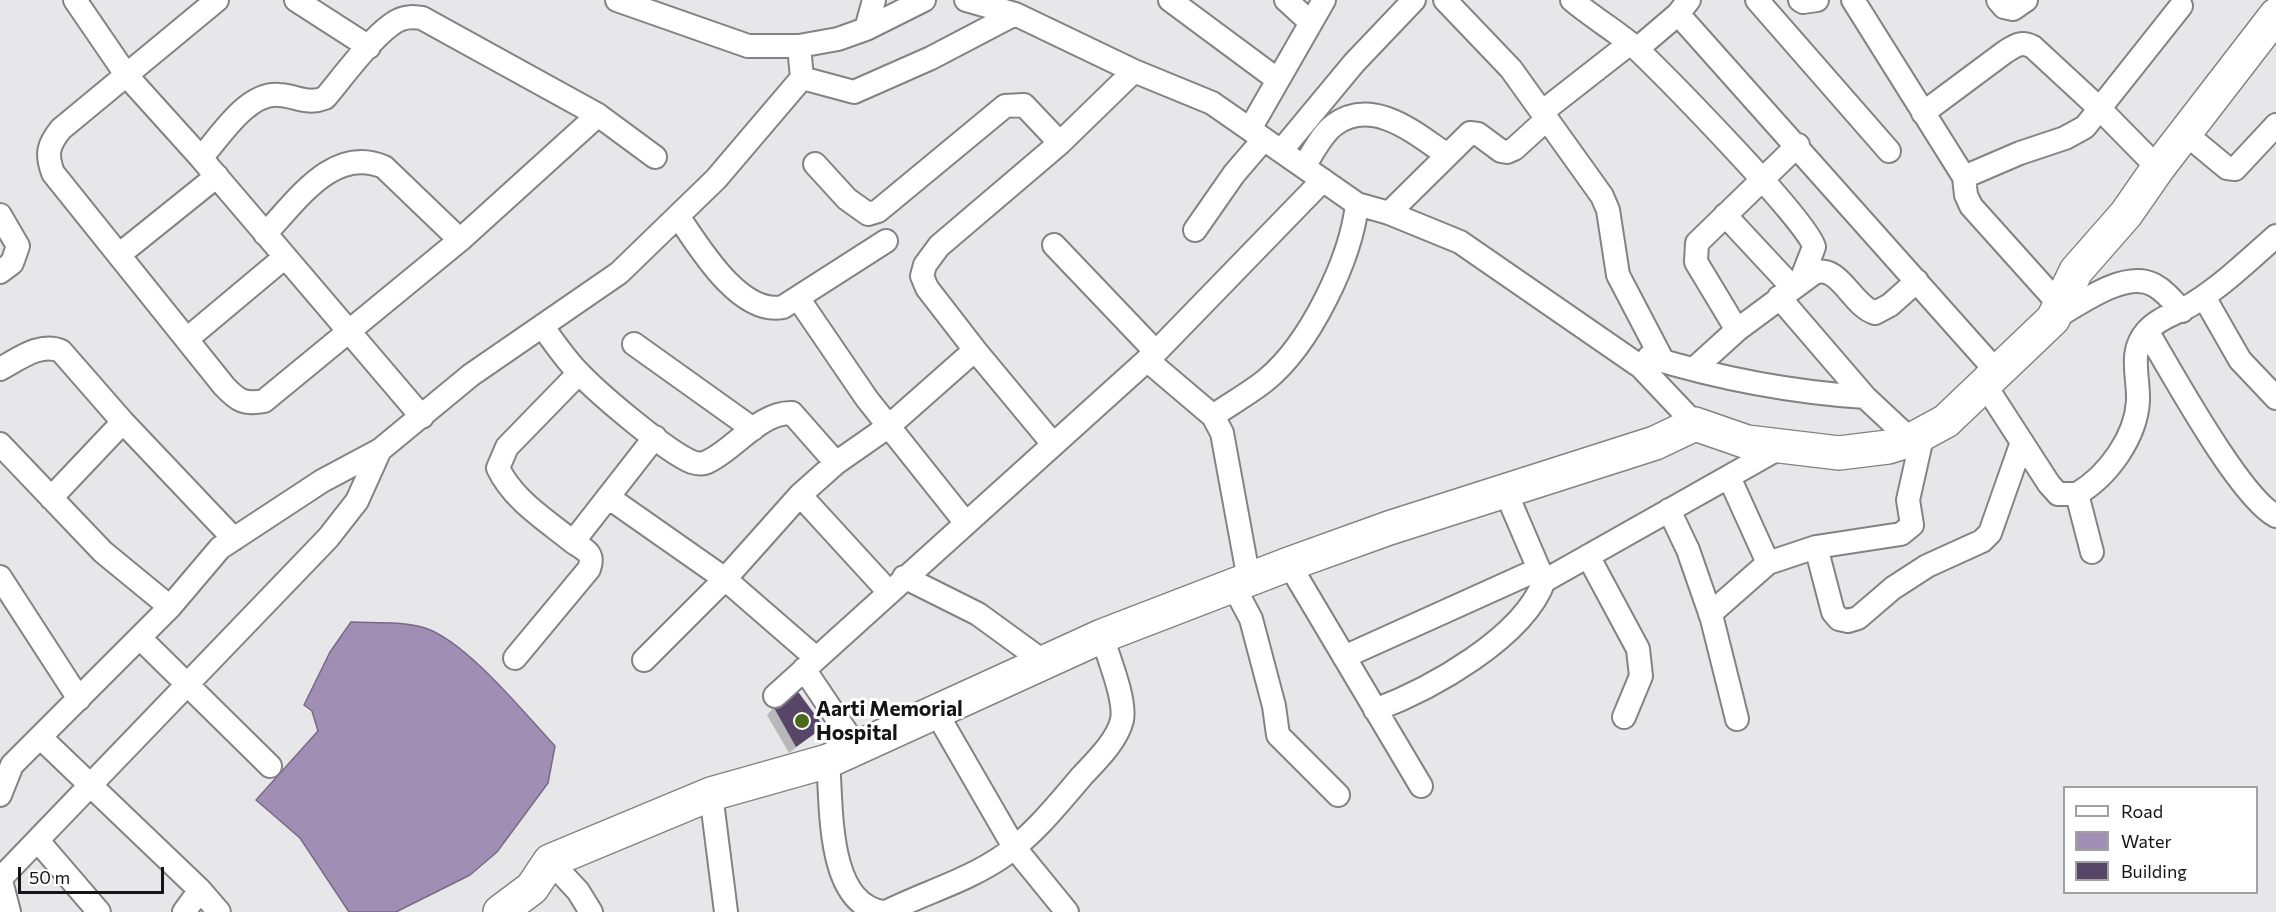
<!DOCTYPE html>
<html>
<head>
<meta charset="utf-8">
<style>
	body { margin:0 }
	#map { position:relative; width:2276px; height:912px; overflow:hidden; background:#e7e6e9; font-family:Commissioner,sans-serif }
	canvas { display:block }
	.legend { position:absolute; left:2063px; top:786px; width:195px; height:108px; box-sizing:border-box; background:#fff; border:2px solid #a1a1a2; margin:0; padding:8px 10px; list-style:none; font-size:18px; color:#151516 }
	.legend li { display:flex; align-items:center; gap:12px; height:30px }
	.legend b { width:30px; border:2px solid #a1a1a2 }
	.scale { position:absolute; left:18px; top:867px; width:146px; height:27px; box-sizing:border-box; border:3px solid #151516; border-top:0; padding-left:8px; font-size:18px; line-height:21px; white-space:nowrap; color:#151516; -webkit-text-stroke:4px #fff; paint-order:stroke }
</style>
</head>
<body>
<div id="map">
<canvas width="2276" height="912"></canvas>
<ul class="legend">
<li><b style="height:8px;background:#fff"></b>Road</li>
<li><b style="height:16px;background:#a18eb5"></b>Water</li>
<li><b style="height:16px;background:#574668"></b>Building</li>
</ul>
<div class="scale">50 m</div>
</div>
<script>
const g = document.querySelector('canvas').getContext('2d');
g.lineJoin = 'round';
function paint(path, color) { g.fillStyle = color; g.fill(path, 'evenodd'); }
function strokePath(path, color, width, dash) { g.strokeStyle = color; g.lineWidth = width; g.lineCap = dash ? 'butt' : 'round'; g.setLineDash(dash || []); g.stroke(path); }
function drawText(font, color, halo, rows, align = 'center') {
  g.font = font + ' Commissioner,sans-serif'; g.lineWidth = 6; g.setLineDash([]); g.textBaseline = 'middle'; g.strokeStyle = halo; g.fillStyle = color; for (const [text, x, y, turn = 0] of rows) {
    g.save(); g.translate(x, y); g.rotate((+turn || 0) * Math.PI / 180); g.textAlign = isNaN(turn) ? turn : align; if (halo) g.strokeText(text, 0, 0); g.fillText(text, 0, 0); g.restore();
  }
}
const water = new Path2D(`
	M351 622C375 623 401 621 425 628 467 642 524 713 555 746L548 783 497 852 470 875 396 912H349L300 838 256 800 318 731 312 711 304 705 330 652Z`);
const shadow = new Path2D(`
	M774 707 822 727 789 753 767 715Z`);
const building = new Path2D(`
	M796 689 824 727 796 747 773 706Z`);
const street = new Path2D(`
	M75 0 127 76 201 158 422 417
	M217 0 61 129C48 145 46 154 53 173L224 386C237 400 244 405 264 401L460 240 598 115
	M296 0 369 47
	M617 0 748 46H799L838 39 866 29 924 0
	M966 0 1015 14 1134 71 1212 103 1357 204 1389 213 1460 242 1641 367 1695 424
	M1170 0 1278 80
	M1286 0 1310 22
	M1445 0 1511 69 1602 196 1608 210 1618 275 1663 361
	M1572 0C1593 18 1618 32 1638 50 1665 76 1809 222 1814 247L1801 280
	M1757 0 1889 151
	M1800 0 1803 2 1817 0
	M1853 0 1964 177 1966 195 1971 206 2059 304
	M1998 0 2004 7 2013 9 2026 0
	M1678 14 1998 373
	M866 29 874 0
	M1637 49 1678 14 1689 0
	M802 78 854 92 931 58 1015 14
	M1542 112 1629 44
	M1923 113 2005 52C2016 45 2021 41 2033 47L2100 109 2158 168
	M1250 129 1324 0
	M2186 134 2227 168 2235 169 2276 125
	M1281 151 1354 63 1414 0
	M201 158C220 137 247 92 279 95 297 96 307 105 325 98 342 78 377 30 399 20 407 16 414 17 422 18L598 115 655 157
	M815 164 847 199 868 214 878 211 1005 106 1024 105 1060 143
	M1304 166C1313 153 1321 135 1334 125 1373 96 1416 134 1447 155
	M1964 177 2020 153 2065 138 2085 127 2181 6
	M1389 213 1470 133 1478 134 1501 151 1507 152 1514 149 1547 119
	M0 215 18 246 12 263 0 272
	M1725 215 1792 287
	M678 216C699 247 740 316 783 307L886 241
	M1195 230 1234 174 1264 139
	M265 234C297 201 333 145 384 167L460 240
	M1054 245 1156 352
	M120 254 217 176
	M1779 297 1865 397 1911 440
	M2204 297 2240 360 2276 398
	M798 298 867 399 965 522
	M2053 319C2078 305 2125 269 2154 285 2165 291 2173 301 2182 311
	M542 326C554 342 565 359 579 373 599 394 667 452 692 462 698 464 704 464 709 461 736 448 760 412 792 413L836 463
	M1737 330 1696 262 1697 243 1798 145
	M2147 331C2171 371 2240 498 2276 516
	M187 339 285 257
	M634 344 753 429
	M1649 357C1721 379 1789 392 1865 397
	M1147 360 1213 416 1222 433 1249 580
	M0 369C19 359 40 342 61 351L123 422 234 539
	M1694 369 1737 330 1814 273C1839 263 1852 306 1875 313L1890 305 1917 281
	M1985 385 2049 484 2058 494H2077C2108 476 2136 437 2138 401 2139 376 2128 352 2147 331 2159 317 2179 313 2194 303 2224 284 2250 259 2276 236
	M1213 416C1230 404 1250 393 1266 380 1310 344 1351 259 1357 204
	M0 444 103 552 170 607
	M1053 444 975 350 927 288 922 276 925 265 939 246 1060 143 1134 71
	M1729 477 1768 563
	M1505 490 1544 581 1783 446
	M2077 494 2092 552
	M800 495 888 591
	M608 497 725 579 816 658
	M51 498 123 422
	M1669 510 1688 550 1712 619 1737 719
	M573 542C546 520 513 500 498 468L507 447 579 373
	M1816 547 1833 612 1839 619 1848 621 1858 618 1893 588 1927 566 1982 541 1990 533 2022 442
	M1588 556 1638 649 1641 676 1624 717
	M1289 564 1421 786
	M0 577 79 699
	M904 577 978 614 1044 662
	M1233 585 1251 619 1274 706 1278 735 1338 795
	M1710 614 1768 563 1816 547 1901 534 1912 525 1908 500 1923 433
	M140 638 270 766
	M1344 657 1539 569
	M515 658 589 569C595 553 585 550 573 542L655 437
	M644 660 725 579 800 495 836 463 889 426 975 350
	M804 669 857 748
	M775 696 1156 352 1323 180
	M1375 710C1431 689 1523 638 1544 581
	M936 712 1014 847 1067 912
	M40 737 200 890 219 912
	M828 761C832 805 826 904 883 912
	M711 794 726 912
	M0 795 12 765 170 607 220 548 322 481 380 450 471 375 619 273 716 179 802 78 799 46
	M38 841 99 912
	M550 861 578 891 591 912
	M0 877 9 912
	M0 879 328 538 357 501 380 450
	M184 912 200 890
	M886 912C926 892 970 880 1006 854 1036 832 1058 804 1082 776 1096 761 1117 741 1122 720 1126 699 1108 657 1102 636`);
const secondary = new Path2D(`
	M500 912 532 888 550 861 711 794 828 761 1102 636 1289 564 1389 528 1655 443 1695 424 1747 442 1839 453 1888 447 1911 440 1946 421 2053 319 2076 271 2126 214 2158 168 2276 15`);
const markers = [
	[802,721,8,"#4a671a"]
];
const poiNames = [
	["Aarti Memorial",816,709],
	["Hospital",816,733]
];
paint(water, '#a18eb5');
strokePath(water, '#776a85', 1.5);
paint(shadow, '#0003');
paint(building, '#574668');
strokePath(street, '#848285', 26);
strokePath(secondary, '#848285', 36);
strokePath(street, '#fff', 22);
strokePath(secondary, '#fff', 33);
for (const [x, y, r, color] of markers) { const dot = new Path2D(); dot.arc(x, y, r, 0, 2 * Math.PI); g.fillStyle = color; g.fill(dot); strokePath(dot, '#fff', 2); }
drawText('bold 21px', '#151516', '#fff', poiNames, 'left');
</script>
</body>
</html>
